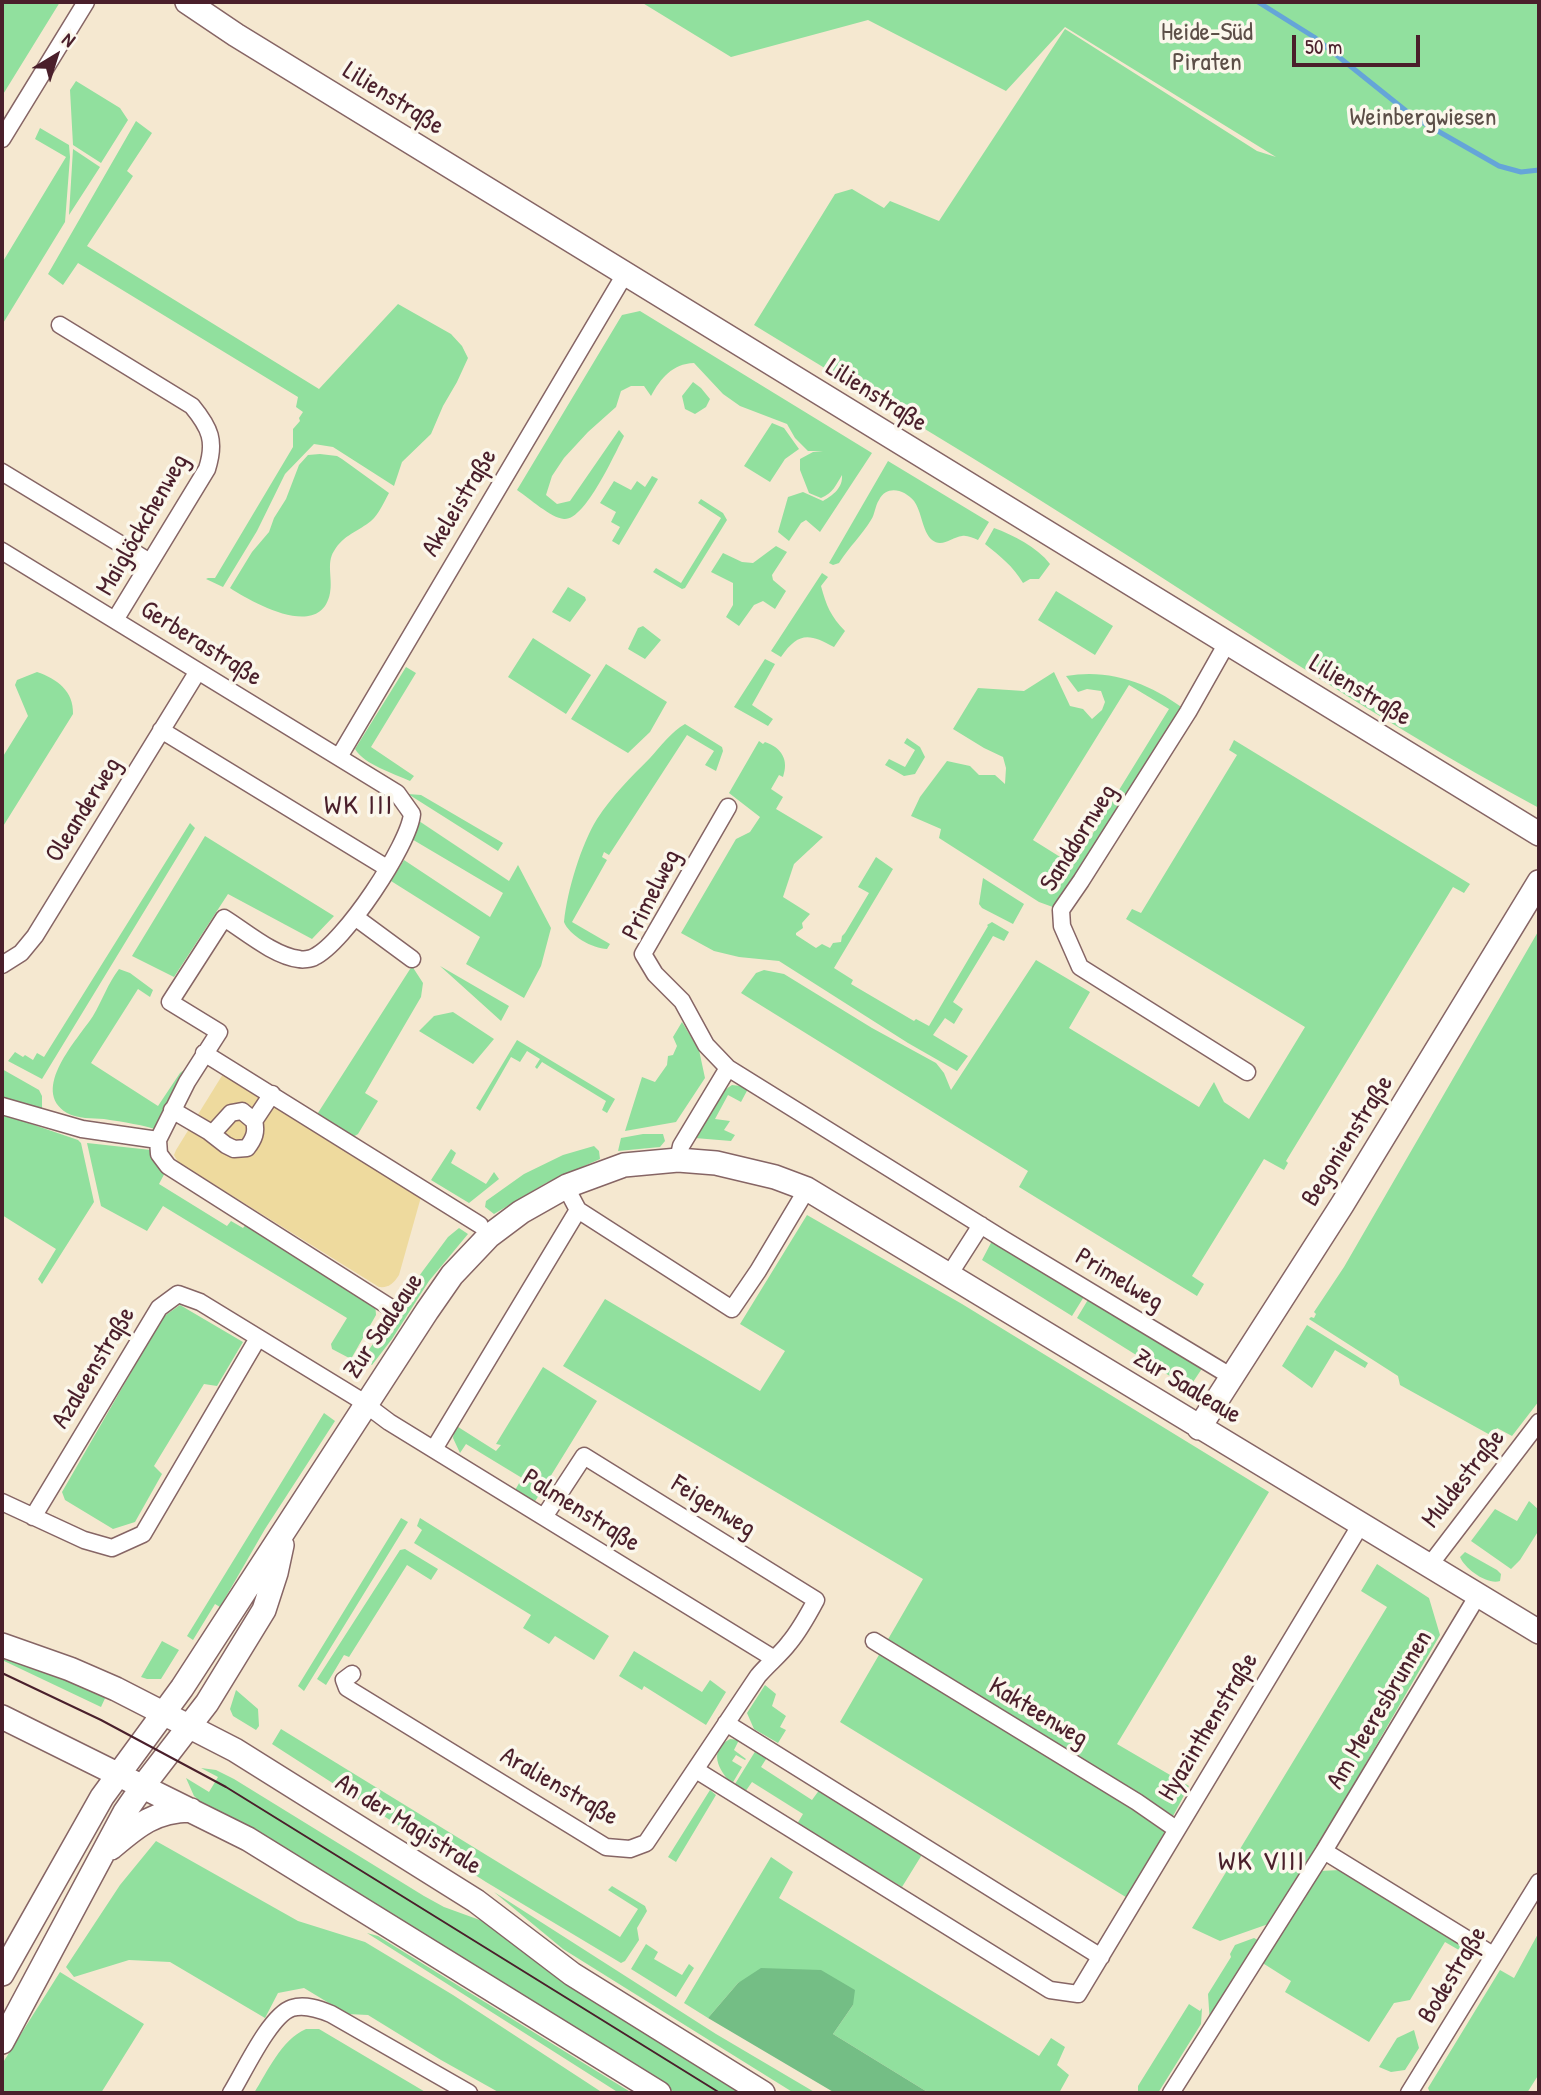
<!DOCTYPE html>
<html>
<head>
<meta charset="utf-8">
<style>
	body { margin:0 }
	#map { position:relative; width:1541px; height:2095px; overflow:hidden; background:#f5e8d0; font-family:"Patrick Hand",sans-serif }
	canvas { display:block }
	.frame { position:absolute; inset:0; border:4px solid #4a1f2b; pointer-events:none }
	.north { position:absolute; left:21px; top:21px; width:70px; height:70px; -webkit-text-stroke:5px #fbf7ec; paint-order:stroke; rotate:38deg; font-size:19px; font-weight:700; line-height:28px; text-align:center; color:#4a1f2b }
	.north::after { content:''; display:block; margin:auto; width:24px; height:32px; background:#4a1f2b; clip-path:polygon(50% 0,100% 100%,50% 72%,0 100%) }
	.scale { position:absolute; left:1292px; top:35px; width:128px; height:32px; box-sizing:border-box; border:4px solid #4a1f2b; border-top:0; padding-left:9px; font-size:21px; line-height:24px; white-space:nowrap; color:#4a1f2b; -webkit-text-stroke:5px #fbf7ec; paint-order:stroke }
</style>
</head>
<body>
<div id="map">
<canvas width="1541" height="2095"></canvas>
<div class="frame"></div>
<div class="north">N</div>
<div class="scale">50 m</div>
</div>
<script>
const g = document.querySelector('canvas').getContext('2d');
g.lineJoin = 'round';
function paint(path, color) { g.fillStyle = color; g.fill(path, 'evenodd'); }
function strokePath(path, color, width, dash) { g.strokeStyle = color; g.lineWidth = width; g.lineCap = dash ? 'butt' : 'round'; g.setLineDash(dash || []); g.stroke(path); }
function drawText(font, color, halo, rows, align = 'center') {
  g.font = font + ' "Patrick Hand",sans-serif'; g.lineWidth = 7; g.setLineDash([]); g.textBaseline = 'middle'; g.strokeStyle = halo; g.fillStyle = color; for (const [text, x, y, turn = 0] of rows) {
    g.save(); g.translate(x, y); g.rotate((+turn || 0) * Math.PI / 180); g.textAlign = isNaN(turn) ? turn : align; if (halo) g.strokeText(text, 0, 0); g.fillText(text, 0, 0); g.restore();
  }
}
const green = new Path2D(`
	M2 2H60L2 96Z
	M641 2H1539V808C1368 716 1208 605 1043 502 948 442 850 384 754 325L835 194 852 189 884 208 890 201 939 221 1065 29 1257 151 1276 157 1065 27 1006 91 868 20 731 57Z
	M76 81 120 108 128 120 101 163 73 145 70 90Z
	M136 121 152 133 127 171 133 176 87 246 319 389 398 304 451 334 462 346 468 358 457 382 443 406 431 434 402 462 394 486 333 447 314 444 285 474 257 531 223 587 206 579 208 578H215L293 447V429L300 421 299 418 303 412 296 407 298 397 78 263 63 285 48 274Z
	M40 128 69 145 70 157 65 222 2 325V263L66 157 35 139Z
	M73 149 100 167 69 215Z
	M640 311 872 453 820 532 806 520 801 523 789 541 778 532 788 497 803 492 823 501C833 495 843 488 842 475 836 485 833 493 821 498L809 493 800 470V459L813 452 823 451H808L795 438 787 424 740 406 723 394 694 363C672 364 661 378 651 396L644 386H631L621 391 616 407 588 432 564 458 552 476 546 495 557 504 570 501 619 430 624 436C615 453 585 521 564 519 551 518 529 498 517 490L622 315Z
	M693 382 701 388 710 399 706 407 695 414 685 409 682 396Z
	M772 423 784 428 799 449 785 459 770 482 744 466Z
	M320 454 337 456 342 459 389 493C384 502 379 514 371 521 359 531 343 535 334 551 326 563 333 579 330 593 321 641 253 603 230 588L252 552 269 532 274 518 286 499 299 465 308 455Z
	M888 461 989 522 978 540C973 538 967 535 962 536 952 537 942 548 932 540 922 531 922 512 914 501 905 490 887 484 879 500 875 506 875 514 871 520 862 535 849 547 839 563L833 565 829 563Z
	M652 476 658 479 619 545 612 541 620 527 611 522 616 512 600 503 614 481 631 490 637 481 645 487Z
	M701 499 723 513 727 520 685 588 682 589 653 572 656 568 681 583 721 518 698 503Z
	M994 528C1013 535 1037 547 1050 564L1039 579H1030L1023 583C1013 566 1000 556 985 544Z
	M776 546 787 552 772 575 773 580 786 591 775 609 763 601 754 605 739 626 726 617 733 605V583L711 572 723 553 742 562 753 563Z
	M822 573 828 577 821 586C826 605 831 617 845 631L834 647C809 633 798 632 781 657L771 651Z
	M568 587 585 597 586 600 570 622 552 612Z
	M1056 591 1113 626 1095 655 1038 620Z
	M643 626 661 640 645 659 628 649 638 628Z
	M533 638 591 675 566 714 508 677Z
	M765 659 775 664 752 705 773 719 768 726 734 707Z
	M606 664 667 702 650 732 628 753 571 719Z
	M406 667 416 673 371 747 414 776 410 781C393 773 365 765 355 749Z
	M37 672C57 679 74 691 73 714L2 828V758L28 716 15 685 17 680Z
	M1054 672 1070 706 1083 709 1092 719 1102 710 1105 702 1101 691 1087 689 1078 692 1066 676C1111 668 1152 684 1188 712L1133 799 1119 790 1169 709 1129 685 1033 840 1073 865 1115 798 1128 806 1061 910 1039 902 939 838 941 829 911 816 920 797 947 761 970 766 979 775H995L1005 784 1006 768 1003 757 984 748 953 729 978 688 1024 691Z
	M685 724 722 747 723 751 716 771 705 765 714 751 687 735 609 855 604 852 602 857 607 860 572 922 610 944 607 949C593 949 569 935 564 922 567 891 581 845 597 819 612 796 631 777 650 758 660 747 672 731 685 724Z
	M907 738 920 747 925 757 915 774 904 776 885 765 889 759 905 767 915 750 904 743Z
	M1234 740 1470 884 1464 893 1453 887 1286 1161 1288 1163 1284 1170 1264 1159 1192 1276 1204 1284 1197 1296 1019 1187 1028 1171 741 993 756 973 764 970 784 974 872 1028 936 1063 944 1073 951 1090 1036 960 1090 992 1069 1028 1199 1107 1214 1082 1224 1102 1249 1119 1305 1027 1126 919 1132 909 1141 913 1237 755 1229 750Z
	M759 741 763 744 765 742C782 748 789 760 783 777L779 775 771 789 783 797 776 809 823 837 794 864 783 897 810 914 802 923 803 928 796 933V935L816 948 822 944 830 948 833 943 841 942 842 936 845 933 869 893 858 887 876 857 893 869 834 968 853 980 851 984 914 1021 916 1019 929 1026 988 926 987 925 992 922 1009 932 1004 941 993 936 953 1002 963 1009 954 1024 945 1018 933 1035 968 1056 957 1071 908 1043 779 961 739 957 714 951 681 933 736 839 750 832 760 817 729 793Z
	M408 794 421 795 503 843 498 851Z
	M419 821 509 881 518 865 551 928 541 966 524 998 466 964 480 937 391 881 404 860 490 917 503 893 410 838Z
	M190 823 195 828 42 1079 8 1061 15 1052 23 1057 25 1055 33 1060 37 1053 44 1057Z
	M205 836 334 916 312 939 228 894 174 977 132 956Z
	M983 878 1024 904 1013 924 982 908 979 904Z
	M1539 930V1401L1512 1436 1497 1428 1492 1436 1400 1385 1398 1376 1309 1319 1311 1317 1314 1318 1316 1314 1314 1312 1344 1267Z
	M412 966 423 983 421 997 365 1093 378 1101 358 1134 351 1138 316 1116Z
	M440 966 509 1006 501 1021Z
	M119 969 130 973 153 990 150 997 138 989 91 1063 158 1106 180 1073 184 1070 186 1072 162 1131C143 1125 124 1122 104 1119 92 1118 78 1119 67 1113 29 1090 78 1039 93 1016 102 1001 108 983 119 969Z
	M453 1012 494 1039 473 1064 419 1031 434 1016Z
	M682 1022 699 1050 705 1078 676 1122 625 1131 642 1077 655 1082 667 1065 668 1056 673 1055 677 1046 673 1037Z
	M517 1040 615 1099 607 1113 602 1110 606 1101 542 1062 537 1069 535 1067 540 1059 527 1051 520 1062 511 1057 480 1111 476 1108Z
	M2 1069 39 1090 42 1096V1112L2 1097Z
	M732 1085 749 1087 741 1102 728 1095 715 1119 730 1121 724 1130 735 1135 731 1141 695 1138C705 1119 713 1096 732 1085Z
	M2 1114 78 1140 81 1143 94 1202 42 1284 38 1279 56 1249 2 1215Z
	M643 1134H663L665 1141 660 1147 618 1151 621 1138Z
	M87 1143 151 1150 170 1163 159 1184 227 1226 231 1221 243 1228 247 1223 375 1302 376 1315 351 1359 332 1349 331 1344 347 1318 163 1206 147 1231 101 1206Z
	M594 1146 599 1151 600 1159 546 1183 494 1214 485 1207 486 1201 524 1174 563 1155Z
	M451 1149 456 1153 451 1163 486 1184 494 1172 499 1179 469 1203 431 1180Z
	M807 1215 962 1304 1269 1492 1117 1744 1189 1786 1129 1899 840 1722 923 1579 563 1366 605 1299 760 1391 785 1351 740 1324Z
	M459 1228 468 1234 429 1281 392 1339 372 1365 365 1360 366 1354 422 1272 448 1237Z
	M993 1239 1085 1295 1072 1316 982 1260Z
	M1089 1298 1203 1367 1189 1388 1077 1318Z
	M180 1305 243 1342 217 1386 204 1384 154 1466 162 1474 135 1522 113 1529 65 1500 62 1492 163 1317Z
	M1307 1325 1368 1363 1365 1368 1335 1350 1312 1388 1282 1366Z
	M543 1367 597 1401 534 1503 514 1492 522 1478 466 1444 460 1453 453 1438 455 1425 496 1451 501 1445 496 1444Z
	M324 1413 335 1421 265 1529 220 1607 215 1604 193 1640 187 1636Z
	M1529 1501 1539 1510V1530L1520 1560 1511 1569 1471 1541 1495 1509 1517 1521Z
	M401 1518 408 1522 304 1691 298 1686Z
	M420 1518 609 1636 594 1660 555 1636 549 1644 523 1628 531 1615 414 1543 422 1530 417 1526Z
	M405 1549 438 1569 431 1580 407 1565 349 1657 344 1655 326 1685 317 1679 400 1550Z
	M1465 1552 1497 1570 1501 1574 1500 1581C1487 1585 1465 1569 1460 1557Z
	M1377 1564 1429 1598 1440 1635 1274 1922 1220 1941 1192 1928 1387 1607 1361 1591Z
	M162 1641 179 1650 161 1679H147L141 1677Z
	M634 1651 702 1692 710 1680 726 1692 706 1725 644 1686 642 1690 619 1676Z
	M2 1655 107 1694 101 1707 2 1660Z
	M765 1685 776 1694 772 1706 786 1716 780 1727 786 1730 778 1743 754 1729 747 1713Z
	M236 1690 258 1709 259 1726 256 1730 233 1716 230 1709Z
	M281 1729 620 1937 638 1909 608 1890 612 1886 645 1906 647 1911 637 1928 639 1940 625 1961 621 1963 486 1882 272 1744Z
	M730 1739 739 1740 734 1750 746 1759 745 1760 736 1755 732 1761 742 1767 732 1784C718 1770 708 1750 730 1739Z
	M756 1750 768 1756 761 1767 812 1800 820 1789 923 1853 902 1887 797 1824 803 1814 752 1782 745 1792 735 1784Z
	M201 1768 216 1770 234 1779 424 1896 444 1907 488 1923 747 2093H676L491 1978 203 1804 194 1796 186 1778 209 1792 218 1777Z
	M710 1790 716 1795 676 1862 668 1857Z
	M156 1841 298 1921 365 1942 453 1995 603 2093H500L441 2060 368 2015 347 2014 304 1988 278 1993 265 2018 170 1962 129 1960 74 1977 66 1967 120 1885Z
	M771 1857 793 1872 779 1898 1039 2056 1051 2038 1065 2047 1057 2065 1069 2075 1059 2093H929L833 2034 853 2005 799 1970 773 1969 738 1983 708 2018 684 2003Z
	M1341 1870 1470 1949 1471 1957 1445 1942 1410 2000 1394 2003 1369 2042 1285 1992 1291 1981 1261 1962 1319 1871Z
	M494 1892 716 2034 816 2093H794L688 2027 563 1949Z
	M1539 1932V2074L1527 2093H1430L1428 2088 1500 1970 1514 1978Z
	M367 1933 378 1936 632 2093H619Z
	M1254 1938 1260 1941 1210 2024 1208 1994 1231 1957 1230 1954 1235 1945Z
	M646 1944 658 1952 654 1959 682 1975 689 1964 694 1968 676 1997 631 1969Z
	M60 1972 144 2024 101 2093H2V2064Z
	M1189 2004 1200 2011 1202 2008 1201 2024 1158 2093H1138V2086Z
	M306 2029H319L427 2093H254C268 2071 281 2040 306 2029Z
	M1414 2030 1419 2048 1405 2070 1391 2072 1379 2067 1397 2038Z`);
const forest = new Path2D(`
	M761 1968 821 1970 855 1990 853 2005 833 2034 929 2093H835L708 2018 738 1983Z`);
const sand = new Path2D(`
	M223 1074 421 1197 399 1275C394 1283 389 1288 379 1287L178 1162 174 1155 176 1150Z`);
const stream = new Path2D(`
	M1258 2 1314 37 1415 118 1499 166 1521 172 1539 170`);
const street = new Path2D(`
	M2 139 86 2
	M60 325 192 406C210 428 216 441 207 469L115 620
	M2 472 150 562
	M2 551 397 793 412 814C409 845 344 943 314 957 311 959 302 960 299 959 274 956 245 931 224 918L170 1002 219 1032 187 1082 158 1140 159 1154 168 1166 388 1306
	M1227 643 1188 712 1081 881 1061 910 1062 926 1080 967 1247 1072
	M161 730 387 868
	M339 757 625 274
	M355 917 412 959
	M2 965 21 953 35 936 198 671
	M204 1053 480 1225
	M728 1068 1003 1239 1232 1377
	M2 1106 82 1129 158 1140
	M172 1110 208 1131 226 1145 234 1149 247 1148C254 1139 257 1132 254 1121
	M212 1134 231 1113 242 1111 254 1121 272 1094
	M678 1160 681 1146 728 1068 706 1045 682 1001 655 974 643 954 728 807
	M567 1186 569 1193 578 1210 732 1309 758 1271 807 1189
	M949 1275 981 1225
	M434 1449 578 1210
	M2 1502 84 1540 112 1548 143 1534 258 1338
	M33 1517 159 1308 178 1294 200 1302 357 1398 389 1422 773 1658
	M1429 1566 1539 1422
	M874 1641 1137 1802 1176 1829
	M352 1674 344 1680 347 1688 606 1847 630 1849 646 1843 758 1676C768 1664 780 1655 789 1643 800 1630 808 1615 816 1600L584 1456 544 1517
	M726 1723 1101 1957
	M696 1770 1050 1990 1078 1994 1361 1524
	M1324 1851 1493 1955
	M231 2093C244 2072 270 2015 292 2008 305 2004 319 2009 331 2014L469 2093
	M1171 2093 1324 1851 1478 1595
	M1409 2093 1539 1882`);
const secondary = new Path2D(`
	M187 2 236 35 1539 834
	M1199 1428 1342 1205 1539 882
	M2 1645 70 1669 116 1689 235 1750 476 1901 572 1974 763 2093
	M2 1717 248 1839 659 2093
	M111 1848C138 1825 154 1811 191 1810
	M2 1974 102 1797 182 1688 427 1311 452 1275 489 1236 521 1212 567 1186 624 1165 678 1160 716 1163 775 1177 807 1189 1539 1632
	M2 2042 125 1812 143 1786 207 1703 264 1610 276 1573 282 1545`);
const tram = new Path2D(`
	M2 1673 101 1720 226 1787 720 2093`);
const parkNames = [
	["Heide-Süd",1207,33],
	["Piraten",1207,63],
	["Weinbergwiesen",1423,118]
];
const streetNames = [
	["Lilienstraße",393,99,32],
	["Lilienstraße",876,396,32],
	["Akeleistraße",460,503,-59],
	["Maiglöckchenweg",143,525,-60],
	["Gerberastraße",201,644,32],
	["Lilienstraße",1360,691,31],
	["Oleanderweg",84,810,-58],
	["Sanddornweg",1079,838,-58],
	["Primelweg",652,895,-63],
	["Begonienstraße",1348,1141,-58],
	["Primelweg",1119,1280,31],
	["Zur Saaleaue",384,1326,-56],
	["Azaleenstraße",94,1368,-59],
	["Zur Saaleaue",1187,1387,31],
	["Muldestraße",1464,1479,-52],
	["Feigenweg",713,1507,32],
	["Palmenstraße",581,1511,32],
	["Am Meeresbrunnen",1380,1710,-59],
	["Kakteenweg",1038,1713,31],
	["Hyazinthenstraße",1209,1727,-59],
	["Aralienstraße",559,1787,30],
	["An der Magistrale",408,1825,32],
	["Bodestraße",1453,1975,-59]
];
const neighbourhoodNames = [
	["WK III",359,807],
	["WK VIII",1262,1863]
];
paint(green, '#91e09e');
paint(forest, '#74be85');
paint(sand, '#eeda9e');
strokePath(stream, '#65a5d8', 5);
strokePath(street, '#866565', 19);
strokePath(secondary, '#866565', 26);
strokePath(street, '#fff', 16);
strokePath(secondary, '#fff', 23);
strokePath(tram, '#4a1f2b', 2);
drawText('26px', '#5c4f48', '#fbf7ec', parkNames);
drawText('26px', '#4a1f2b', '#fbf7ec', streetNames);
g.letterSpacing = '2px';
drawText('28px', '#4a1f2b', '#fbf7ec', neighbourhoodNames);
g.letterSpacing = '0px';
</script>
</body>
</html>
